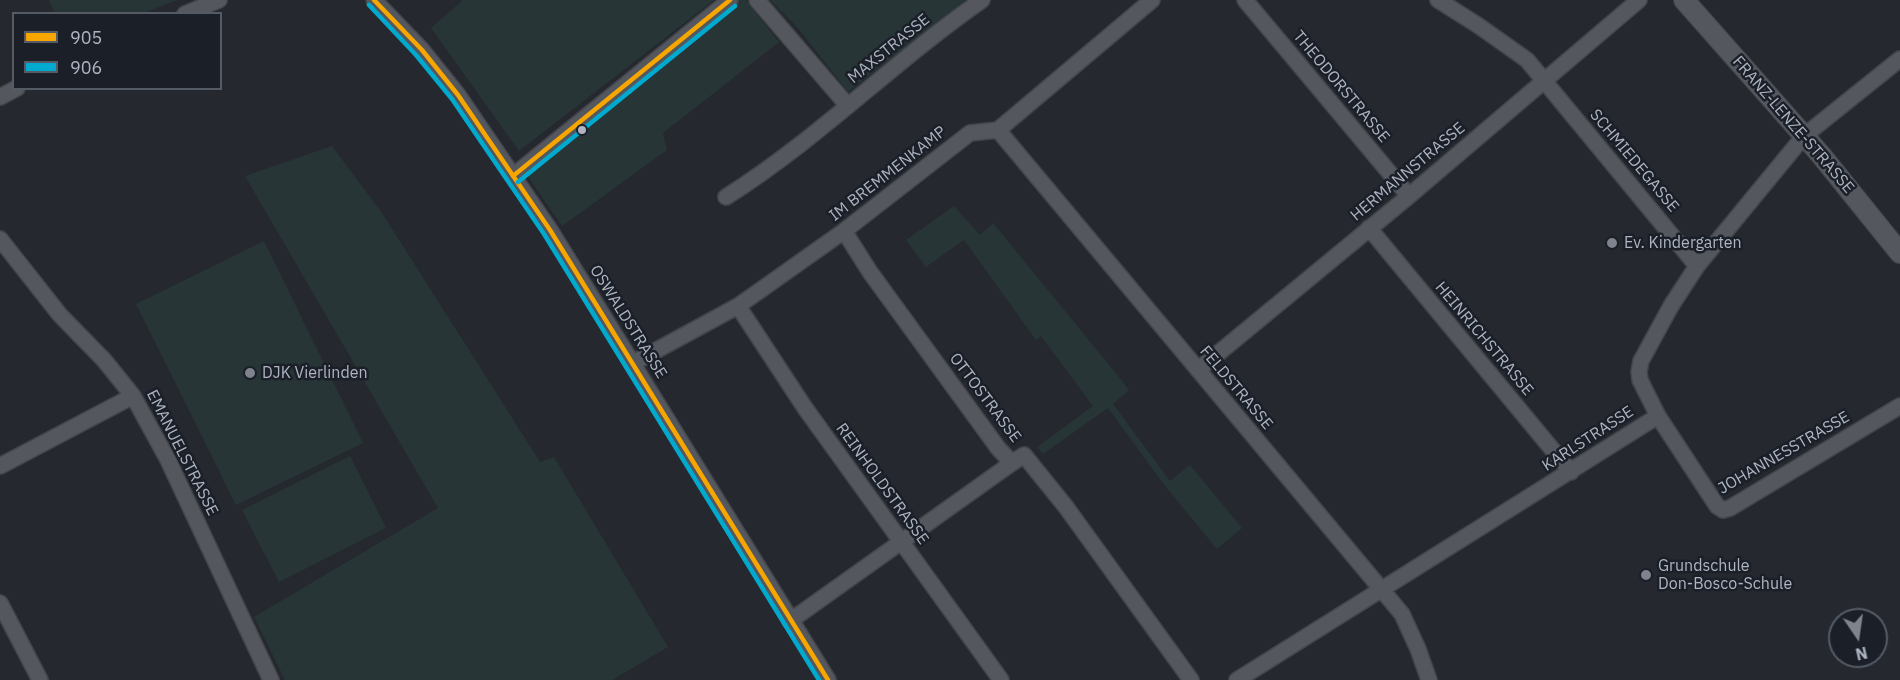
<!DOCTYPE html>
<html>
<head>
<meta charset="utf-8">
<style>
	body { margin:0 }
	#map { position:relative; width:1900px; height:680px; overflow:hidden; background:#25292f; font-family:"IBM Plex Sans",sans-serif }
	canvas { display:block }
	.legend { position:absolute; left:12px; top:12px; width:210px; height:78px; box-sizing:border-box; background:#1a1f28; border:2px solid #555b65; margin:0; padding:8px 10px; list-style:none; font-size:18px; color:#aeb4c1 }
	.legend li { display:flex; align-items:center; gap:12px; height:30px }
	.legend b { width:30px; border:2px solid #555b65 }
	.north { position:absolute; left:1828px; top:608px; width:60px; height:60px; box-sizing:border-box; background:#1a1f28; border:2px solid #555b65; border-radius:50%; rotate:167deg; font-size:16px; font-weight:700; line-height:24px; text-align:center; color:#aeb4c1 }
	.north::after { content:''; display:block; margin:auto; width:21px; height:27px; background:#7e838e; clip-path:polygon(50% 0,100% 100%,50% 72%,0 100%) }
</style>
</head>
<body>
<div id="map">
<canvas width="1900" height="680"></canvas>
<ul class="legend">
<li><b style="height:8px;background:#f7a600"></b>905</li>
<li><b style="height:8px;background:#00a9ce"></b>906</li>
</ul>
<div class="north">N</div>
</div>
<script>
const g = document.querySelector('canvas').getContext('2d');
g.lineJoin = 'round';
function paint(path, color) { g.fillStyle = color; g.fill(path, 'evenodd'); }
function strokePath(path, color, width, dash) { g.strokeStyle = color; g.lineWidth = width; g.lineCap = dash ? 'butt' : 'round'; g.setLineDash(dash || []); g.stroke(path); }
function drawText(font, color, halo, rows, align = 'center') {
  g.font = font + ' "IBM Plex Sans",sans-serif'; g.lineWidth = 5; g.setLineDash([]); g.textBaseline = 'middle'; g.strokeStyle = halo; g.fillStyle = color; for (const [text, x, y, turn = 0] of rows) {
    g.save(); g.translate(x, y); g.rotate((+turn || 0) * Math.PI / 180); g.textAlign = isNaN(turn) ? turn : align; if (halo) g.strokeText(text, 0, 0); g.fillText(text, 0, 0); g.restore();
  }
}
const green = new Path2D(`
	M49 0H177L144 13H55Z
	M463 0H714L519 151 431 28Z
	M739 0H746L779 42 663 133 667 150 562 226 526 174Z
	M770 0H965L848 92 798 28Z
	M332 146 382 213 540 462 554 457 668 647 612 680H285L254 617 438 508 245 176Z
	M954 206 980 235 993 223 1115 372 1129 390 1113 404 1170 481 1190 465 1242 528 1217 549 1165 486 1108 408 1043 454 1037 447 1093 406 1041 336 1036 340 964 240 926 267 906 240Z
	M264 241 363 443 236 505 136 304Z
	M350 456 386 528 279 582 242 510Z`);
const minor = new Path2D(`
	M374 0 422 50 458 95 550 230 828 680
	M757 0 848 106
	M1245 0 1409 196
	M1438 0 1479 26 1527 60 1697 266
	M185 14 219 0
	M0 97 17 88
	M998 130 1402 614 1418 649 1429 680
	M513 176 730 0
	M726 197C817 140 894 61 982 0
	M1369 228 1571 472
	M844 231 870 272 998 448 1012 463 1024 455 1066 507 1191 680
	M0 239 60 315 104 360 133 396 168 460 271 680
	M738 306 805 408 1001 680
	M633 363 738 306 844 231 970 133 998 130 1152 0
	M1198 370 1409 196 1639 0
	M1658 416 1717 506 1723 510 1730 508 1900 406
	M0 466 133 396
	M0 603 40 680
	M790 621 1012 463
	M1237 680 1658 416 1640 380 1639 372 1641 361 1671 306 1697 266 1804 136 1900 59`);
const tertiary = new Path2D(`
	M1684 0 1821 155 1900 253`);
const bus1 = new Path2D(`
	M374 0 422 50 458 95 550 230 828 680
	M513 176 730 0`);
const bus2 = new Path2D(`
	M369 5 416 55 452 99 544 234 819 680
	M518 182 735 6`);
const markers = [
	[582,130,5,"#aeb4c1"],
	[1612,243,6,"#7e838e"],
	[250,373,6,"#7e838e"],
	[1646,575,6,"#7e838e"]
];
const streetNames = [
	["MAXSTRASSE",889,49,-39],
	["THEODORSTRASSE",1341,87,50],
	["FRANZ-LENZE-STRASSE",1793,125,49],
	["SCHMIEDEGASSE",1634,161,50],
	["HERMANNSTRASSE",1408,172,-40],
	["IM BREMMENKAMP",888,174,-38],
	["OSWALDSTRASSE",628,322,58],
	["HEINRICHSTRASSE",1484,339,50],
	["FELDSTRASSE",1236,388,50],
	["OTTOSTRASSE",985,398,53],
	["KARLSTRASSE",1588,439,-33],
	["EMANUELSTRASSE",182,453,63],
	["JOHANNESSTRASSE",1784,453,-30],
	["REINHOLDSTRASSE",882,484,54]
];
const poiNames = [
	["Ev. Kindergarten",1624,243],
	["DJK Vierlinden",262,373],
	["Grundschule",1658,566],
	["Don-Bosco-Schule",1658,584]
];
paint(green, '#273537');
strokePath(minor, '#42454a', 18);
strokePath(tertiary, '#42454a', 22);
strokePath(minor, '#54575e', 15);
strokePath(tertiary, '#54575e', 20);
strokePath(bus1, '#f7a600', 4.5);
strokePath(bus2, '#00a9ce', 4.5);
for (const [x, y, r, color] of markers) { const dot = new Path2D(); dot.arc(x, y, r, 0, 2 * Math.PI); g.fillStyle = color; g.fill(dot); strokePath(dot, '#1a1f28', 2); }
drawText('16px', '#aeb4c1', '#1a1f28', streetNames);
drawText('16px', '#aeb4c1', '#1a1f28', poiNames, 'left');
</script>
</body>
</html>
